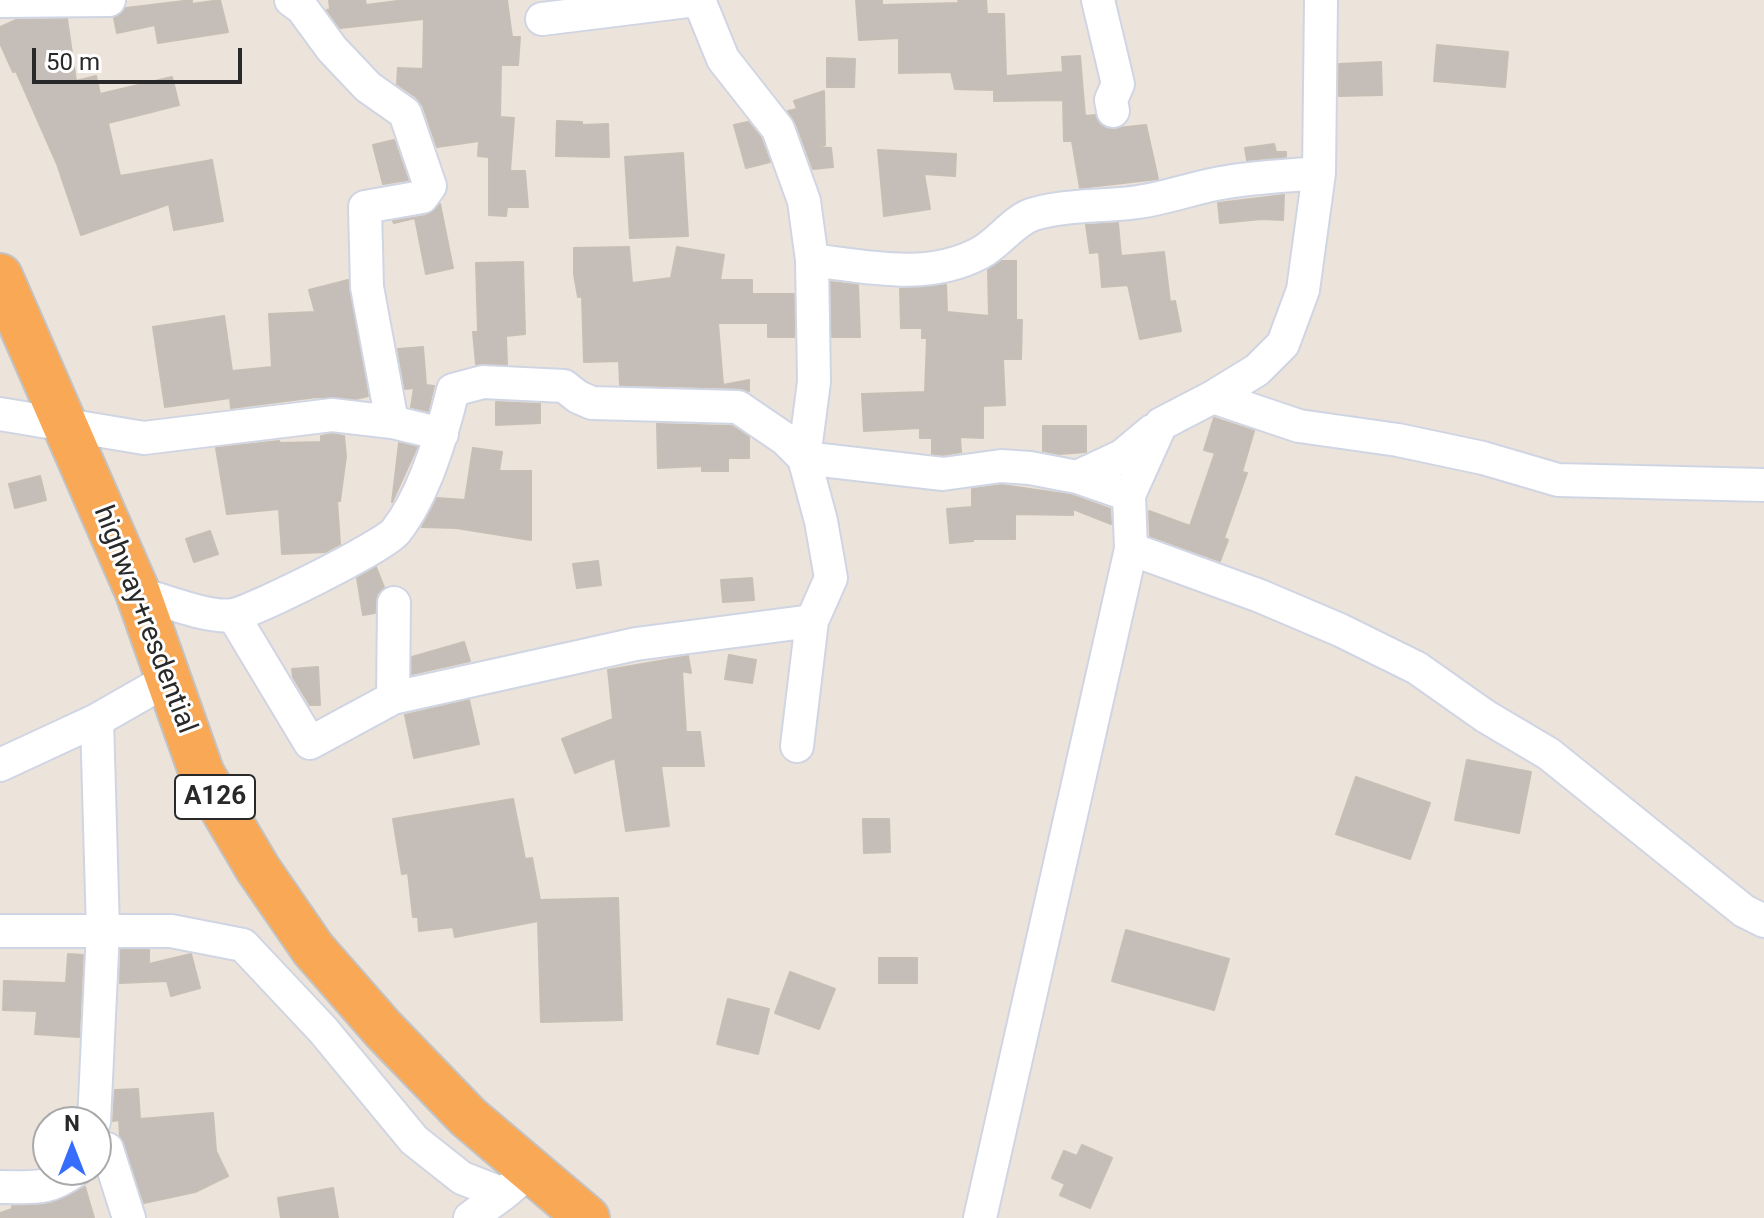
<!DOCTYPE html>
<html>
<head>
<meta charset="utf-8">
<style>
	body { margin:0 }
	#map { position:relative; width:1764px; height:1218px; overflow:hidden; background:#ece3db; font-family:Roboto,sans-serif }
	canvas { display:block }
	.north { position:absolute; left:32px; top:1106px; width:80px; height:80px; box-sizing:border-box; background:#fff; border:2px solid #a9a9a9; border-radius:50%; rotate:0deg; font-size:22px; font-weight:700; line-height:32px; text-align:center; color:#292929 }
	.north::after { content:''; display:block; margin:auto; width:28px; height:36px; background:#376dfd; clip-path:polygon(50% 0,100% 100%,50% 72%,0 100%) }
	.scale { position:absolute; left:32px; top:48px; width:210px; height:36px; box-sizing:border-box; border:4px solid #292929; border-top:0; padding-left:10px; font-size:24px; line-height:28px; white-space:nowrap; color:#292929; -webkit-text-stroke:6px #fff; paint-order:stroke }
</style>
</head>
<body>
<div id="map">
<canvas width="1764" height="1218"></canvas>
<div class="north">N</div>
<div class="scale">50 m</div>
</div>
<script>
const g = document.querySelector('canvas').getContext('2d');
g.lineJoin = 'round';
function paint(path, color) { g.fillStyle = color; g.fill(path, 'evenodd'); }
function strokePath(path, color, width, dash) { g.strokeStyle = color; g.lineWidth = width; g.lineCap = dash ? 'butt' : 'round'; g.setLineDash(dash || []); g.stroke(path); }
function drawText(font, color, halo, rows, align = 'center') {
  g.font = font + ' Roboto,sans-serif'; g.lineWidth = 6; g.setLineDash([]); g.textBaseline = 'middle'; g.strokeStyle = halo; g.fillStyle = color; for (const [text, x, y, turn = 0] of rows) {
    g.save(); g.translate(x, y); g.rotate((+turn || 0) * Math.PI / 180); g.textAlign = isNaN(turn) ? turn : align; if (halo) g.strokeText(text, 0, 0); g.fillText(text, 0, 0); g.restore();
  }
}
const building = new Path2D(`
	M192 0V4L220 0 228 32 158 43 155 25 117 33 114 18 126 8Z
	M329 0H365L366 5 405 0H507L512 37H520L518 65H501L500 117 514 118 510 171H525L528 207H507L506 216 489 215V157L478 156 479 141 437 147 423 106 416 97 397 84 398 68 423 69 424 19 340 28 327 10 330 9Z
	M856 0H882V5L959 3 958 0H986L987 14H1004L1006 76 1063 72 1062 57 1080 56 1085 116 1095 115 1099 124 1107 129 1146 125 1158 179 1080 188 1072 141H1064L1063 100 994 101V90L955 89 951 72 899 73V38L859 40Z
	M67 19 76 81 96 76 100 94 172 77 179 105 108 123 120 176 212 160 223 221 174 230 169 204 81 235 57 164 16 71 13 72 0 43V27L16 20Z
	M1437 45 1508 52 1505 87 1434 81Z
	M827 58 855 59 854 87H827Z
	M1381 62 1382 95 1339 96V64Z
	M824 91 825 145 817 147 831 148 833 167 813 169 796 123 788 111 797 109 794 101Z
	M557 121 582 122V125L608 124 609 157 556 156Z
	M748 122 761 138 770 162 746 168 734 125Z
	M394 140 408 180 383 184 373 145Z
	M1274 144 1276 152H1286V157L1247 160 1245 148Z
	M878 150 956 154 955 176 924 174 930 209 884 216Z
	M683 153 688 236 630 238 625 157Z
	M1284 195 1283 220 1262 219 1220 223 1218 203Z
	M440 204 453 268 426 274 415 218 394 223 393 221 425 216Z
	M1118 223 1121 256 1164 252 1170 302 1175 301 1181 331 1140 339 1128 285 1102 287 1099 252 1090 253 1086 225Z
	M629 247 632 283 671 278 677 247 724 255 720 280H752V294H794V337H768V323H718L723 385 749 380V391L739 388 620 385 619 361 584 362 582 296 578 297 574 274V248Z
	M1001 261H1016V320H1022L1021 359H1003L1005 405 983 406V438L960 437 961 452 943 455 932 454V438H920V428L864 431 862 394 925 392 927 338H922V328H901L900 289 946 285 947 312 989 316 988 270Z
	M523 262 525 334 506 336 507 364H476L473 332H478L476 263Z
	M348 280 368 396 356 399 317 397 231 408 230 398 165 407 153 327 224 316 232 371 272 367 269 314 315 312 309 290Z
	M831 282 858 285 860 337H832Z
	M423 347 426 385 434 386 428 411 411 407 414 388 405 389 398 349Z
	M496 402 540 404V423L496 425Z
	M1214 418 1254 431 1242 472 1247 473 1224 538 1228 540 1220 561 1150 536 1149 511 1190 526 1215 453 1204 450Z
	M657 424 732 426 749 437V458H728V471H702V466L658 468Z
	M1043 426H1086V452L1059 454 1043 451Z
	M332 434 344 436 346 456 340 501H337L340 544 325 552 282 554 279 509 227 514 216 448 279 441 280 443 321 442V436Z
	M399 443 417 447 392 502Z
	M473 448 502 452 499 471H531V540L456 528 422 527 437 498 465 500Z
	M40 476 46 500 15 508 9 484Z
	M1002 485 1072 495V502L1074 496 1110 509 1111 524 1073 509V515L1015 514V539H973V541L950 543 947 509 972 507V489Z
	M210 531 218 554 194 562 186 539Z
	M598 561 601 585 577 588 573 564Z
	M376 567 384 587 377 594 375 613 363 615 357 578Z
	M752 578 754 600 723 602 721 580Z
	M464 642 470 661 412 674V657Z
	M729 655 756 660 752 683 725 679Z
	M688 656 691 673 682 671 686 732H700L704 766H661L669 826 626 831 615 758 575 773 562 739 613 719 608 670Z
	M318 667 320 705H310L293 677 292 669Z
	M469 700 479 744 414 758 405 715Z
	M1467 760 1531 772 1519 833 1455 820Z
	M1356 777 1430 803 1410 859 1336 834Z
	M513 799 525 859 532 858 540 900 618 898 622 1020 541 1022 538 921 455 937 453 927 419 931 418 917H413L408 873 402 874 393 819Z
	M863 819H889L890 852 864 853Z
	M1126 930 1229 959 1214 1010 1112 981Z
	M121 950H149V964L191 954 200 988 171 996 167 981 120 983Z
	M68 954 83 955 79 1037 35 1034 37 1011 3 1010 4 981 66 983Z
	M879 958H917V983H879Z
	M790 972 835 989 819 1029 775 1013Z
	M728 999 769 1009 758 1054 717 1044Z
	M138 1089 140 1119 213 1113 216 1151 228 1176 195 1192 144 1203 120 1136 119 1120 113 1121 115 1090Z
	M1082 1145 1112 1158 1090 1208 1060 1195 1065 1184 1052 1178 1064 1151 1077 1156Z
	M85 1187 94 1218H0V1213L12 1209V1206L52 1203Z
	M333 1188 338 1218H281L278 1198Z`);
const minor = new Path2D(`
	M291 0 302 8 332 49 368 87 405 113 430 186 422 197 365 207 367 287 392 422
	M699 0 723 59 778 129 804 201 812 260 814 382 804 458 821 521 831 578 812 621 797 746
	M1098 0 1118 84 1111 100 1113 111
	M0 1 109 0
	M542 19 696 0
	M812 260C868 267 928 281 980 253 999 243 1015 219 1034 214 1068 204 1104 207 1138 202 1166 198 1193 188 1221 183 1253 177 1286 176 1319 173
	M1213 397 1299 426 1398 440 1483 458 1558 480 1764 485
	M0 414 144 438 332 415 392 422 442 434
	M1077 477 1122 456 1152 431
	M1131 549 1260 596 1340 630 1417 668 1485 716 1549 754 1744 911 1764 921
	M138 593C162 600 210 619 233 615 254 611 385 546 396 531 425 494 442 435 453 390L483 382 564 386 578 397 592 403 738 407 785 439 804 458 943 474 1001 466 1030 468 1077 477 1129 495 1161 424 1213 397 1257 370 1283 344 1303 290 1319 173 1321 0
	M233 615 310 743 393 698 636 644 812 621
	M393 698 394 603
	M0 765 97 720 167 680
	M0 931H171L243 945 323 1030 414 1140 462 1178 503 1194 530 1171
	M94 1122 103 931 97 720
	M107 1149 129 1218
	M0 1187C35 1187 47 1191 76 1170
	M470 1218 503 1194
	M980 1218 1131 549 1129 495`);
const trunk = new Path2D(`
	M0 276 138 593 202 774 258 869 313 949 383 1029 468 1117 587 1218`);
const shields = [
	[215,797,80]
];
const shieldNames = [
	["A126",215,797]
];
const streetNames = [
	["highway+resdential",144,620,69]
];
paint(building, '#c4bdb8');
strokePath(building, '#c7bfb5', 2);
strokePath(minor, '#d0d5e3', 36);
strokePath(trunk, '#c3c3c3', 48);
strokePath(minor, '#fff', 32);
strokePath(trunk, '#f9a856', 44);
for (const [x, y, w] of shields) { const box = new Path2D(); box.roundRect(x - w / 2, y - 22, w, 44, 6); g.fillStyle = '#fff'; g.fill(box); strokePath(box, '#292929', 2); }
drawText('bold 26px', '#292929', null, shieldNames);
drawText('28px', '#292929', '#fff', streetNames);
</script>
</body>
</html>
